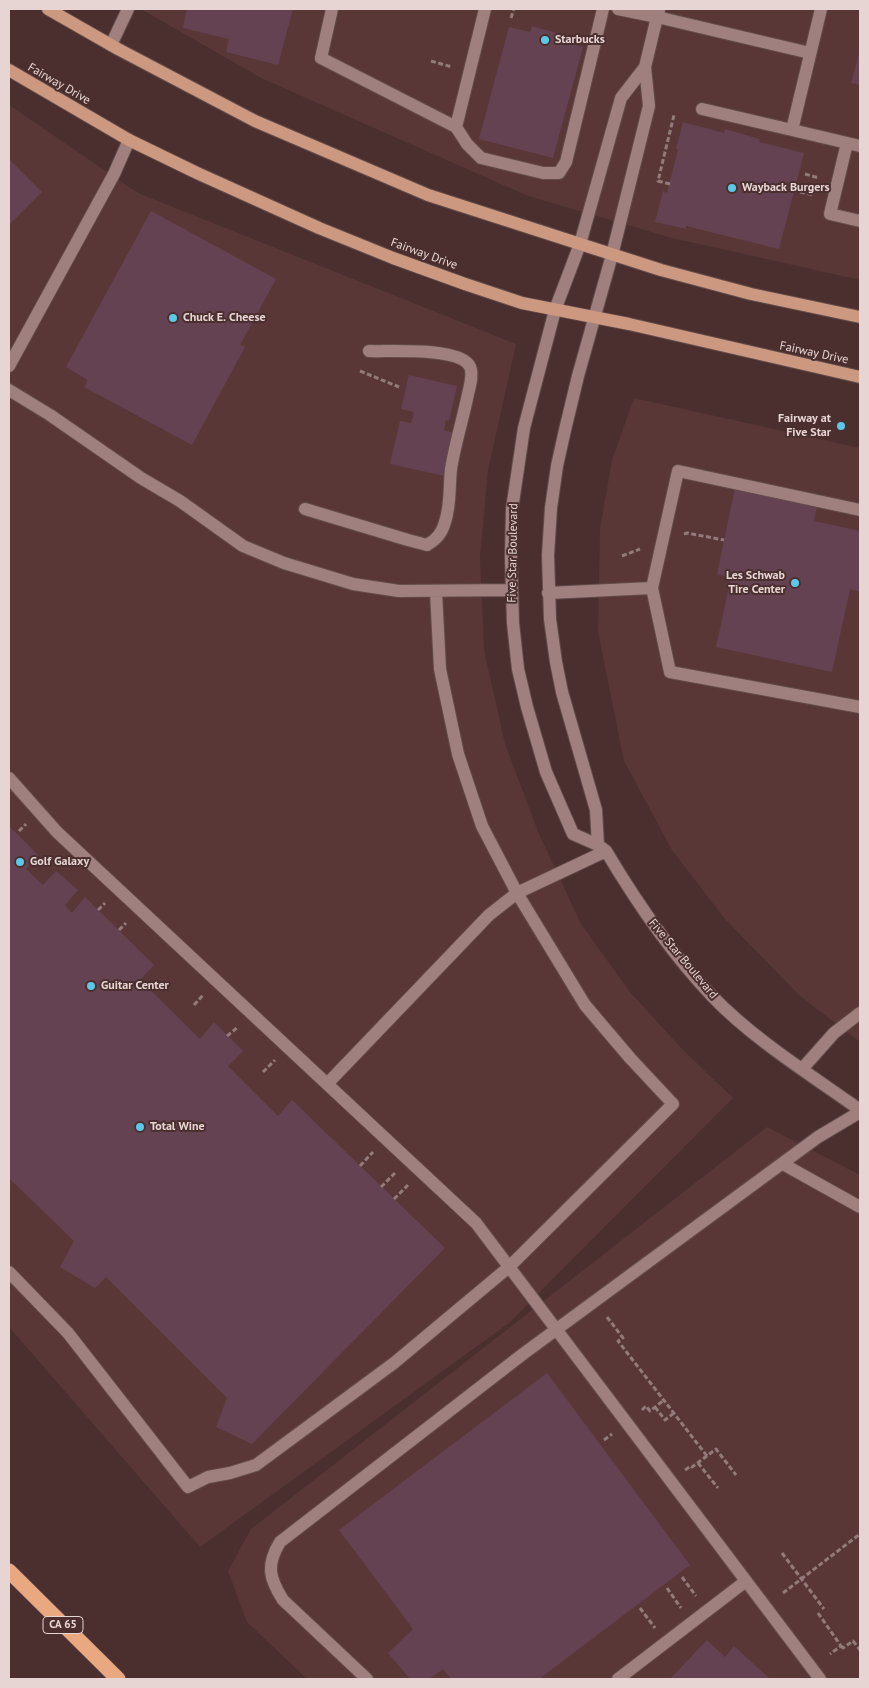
<!DOCTYPE html>
<html>
<head>
<meta charset="utf-8">
<style>
	body { margin:0 }
	#map { position:relative; width:869px; height:1688px; overflow:hidden; background:#4a2f2e; font-family:"PT Sans",sans-serif }
	canvas { display:block }
	.frame { position:absolute; inset:0; border:10px solid #e7d5d4; pointer-events:none }
</style>
</head>
<body>
<div id="map">
<canvas width="869" height="1688"></canvas>
<div class="frame"></div>
</div>
<script>
const g = document.querySelector('canvas').getContext('2d');
g.lineJoin = 'round';
function paint(path, color) { g.fillStyle = color; g.fill(path, 'evenodd'); }
function strokePath(path, color, width, dash) { g.strokeStyle = color; g.lineWidth = width; g.lineCap = dash ? 'butt' : 'round'; g.setLineDash(dash || []); g.stroke(path); }
function drawText(font, color, halo, rows, align = 'center') {
  g.font = font + ' "PT Sans",sans-serif'; g.lineWidth = 4; g.setLineDash([]); g.textBaseline = 'middle'; g.strokeStyle = halo; g.fillStyle = color; for (const [text, x, y, turn = 0] of rows) {
    g.save(); g.translate(x, y); g.rotate((+turn || 0) * Math.PI / 180); g.textAlign = isNaN(turn) ? turn : align; if (halo) g.strokeText(text, 0, 0); g.fillText(text, 0, 0); g.restore();
  }
}
const built = new Path2D(`
	M141 9H860V280L672 238 528 196 261 78Z
	M9 105 138 193 516 344 488 470 480 557 484 650 505 744 539 834 581 924 630 992 683 1050 733 1098 509 1323 200 1547 9 1327Z
	M634 398 860 448V1042L800 996 724 918 672 850 624 761 598 632 600 529 612 460Z
	M767 1127 860 1175V1679H307L247 1622 228 1571 251 1529Z`);
const building = new Path2D(`
	M187 9H293L278 65 226 52 229 39 183 28Z
	M532 26 564 35 562 42 583 47 553 158 479 139 509 27 530 32Z
	M860 50V85L851 83Z
	M683 122 724 133 725 129 760 139 759 142 804 153 779 249 686 226V229L655 222 663 191 667 193 678 149H676Z
	M9 159 42 192 9 225Z
	M151 211 276 279 240 345 245 347 192 445 84 387 88 380 66 367Z
	M409 375 457 386 449 421 446 420 444 430 454 433 445 476 390 464 400 421 411 423 414 412 401 409Z
	M735 488 817 506 814 521 860 531V592L850 589 832 672 716 647 731 577 717 574Z
	M9 826 38 855 26 869 43 885 56 871 78 890 65 905 72 913 85 897 154 965 140 980 200 1039 214 1022 243 1051 228 1066 278 1116 292 1100 445 1248 252 1444 216 1427 227 1398 106 1277 95 1288 60 1267 74 1241 9 1178Z
	M547 1373 690 1565 539 1679H451L443 1669 429 1679H410L388 1653 413 1629 339 1530Z
	M707 1640 725 1657 734 1646 770 1679H670Z`);
const path = new Path2D(`
	M511 18 514 9
	M431 61 452 67
	M805 174 819 178
	M670 184 658 181 674 115
	M800 192 814 195
	M360 371 399 387
	M684 534 687 533 724 540
	M622 556 640 549
	M19 831 26 824
	M98 910 105 903
	M119 930 126 923
	M194 1005 204 994
	M227 1036 238 1027
	M263 1072 275 1060
	M360 1166 373 1152
	M381 1187 395 1173
	M394 1199 408 1185
	M607 1317 623 1338 618 1341 707 1456
	M655 1407 665 1420 674 1413
	M642 1410 646 1406 650 1411 664 1400
	M604 1440 612 1434
	M698 1463 718 1488
	M685 1470 691 1466 692 1467 716 1449 736 1475
	M782 1553 824 1609
	M682 1577 696 1596
	M667 1588 681 1608
	M783 1593 860 1534
	M640 1608 655 1628
	M818 1613 841 1646 830 1654
	M841 1646 843 1648 853 1641 860 1650`);
const minor = new Path2D(`
	M332 9 321 58 456 127 467 144 481 158 543 173H559L566 162 603 9
	M618 9 657 17 659 10
	M111 45 128 9
	M645 67 621 98 580 244 555 310 524 428 512 509 511 557 513 623 518 669 527 707 546 772 573 834 598 845 606 851C637 903 670 952 712 996 753 1039 811 1075 860 1110
	M702 109 792 130 821 9
	M456 127 485 9
	M792 130 860 146
	M847 143 830 214 860 221
	M9 366 114 174 129 140
	M9 390 50 415 141 478 180 501 243 546 284 563 353 584 399 591 512 590
	M305 509 408 540 427 545C437 539 442 533 445 522 451 504 449 487 451 469 455 444 463 419 468 394 470 386 474 372 469 365 456 347 390 352 369 351
	M652 588 670 672 860 707
	M548 593 652 588 678 471 860 510
	M9 778 57 832 476 1223 820 1679
	M598 845 596 810 562 692 556 662 550 619 548 555 551 508 557 466 565 430 578 376 612 255 649 106 645 67 657 17 810 53
	M802 1069 834 1033 860 1013
	M327 1084 489 915 517 893 606 851
	M783 1164 860 1207
	M9 1272 68 1333 188 1487 208 1477 230 1473 256 1465 394 1363 509 1267 673 1104 630 1058 585 1005 517 893 482 826 458 754 440 669 436 592
	M367 1679 283 1600C269 1578 266 1565 280 1542L523 1354 818 1137 860 1112
	M618 1679 746 1581`);
const major = new Path2D(`
	M48 9 118 49 255 121 428 195 661 270 751 294 860 317
	M9 70 129 140 197 173 319 228 393 258 465 284 522 303 629 324 860 377`);
const highway = new Path2D(`
	M9 1571 118 1679`);
const markers = [
	[545,40,5,"#5cc7e7"],
	[732,188,5,"#5cc7e7"],
	[173,318,5,"#5cc7e7"],
	[841,426,5,"#5cc7e7"],
	[795,583,5,"#5cc7e7"],
	[20,862,5,"#5cc7e7"],
	[91,986,5,"#5cc7e7"],
	[140,1127,5,"#5cc7e7"]
];
const shields = [
	[63,1625,40]
];
const shieldNames = [
	["CA 65",63,1625]
];
const poiNames = [
	["Starbucks",555,40],
	["Wayback Burgers",742,188],
	["Chuck E. Cheese",183,318],
	["Fairway at",831,419,"right"],
	["Five Star",831,433,"right"],
	["Les Schwab",785,576,"right"],
	["Tire Center",785,590,"right"],
	["Golf Galaxy",30,862],
	["Guitar Center",101,986],
	["Total Wine",150,1127]
];
const streetNames = [
	["Fairway Drive",59,84,30],
	["Fairway Drive",424,254,20],
	["Fairway Drive",814,353,12],
	["Five Star Boulevard",513,553,-89],
	["Five Star Boulevard",683,959,50]
];
paint(built, '#593736');
paint(building, '#644252');
strokePath(minor, '#634c4b', 14);
strokePath(major, '#634c4b', 14);
strokePath(highway, '#634c4b', 16);
strokePath(path, '#927b7a', 3, [5, 2.5]);
strokePath(minor, '#a0807f', 12);
strokePath(major, '#cc987f', 12);
strokePath(highway, '#e9a87f', 15);
for (const [x, y, r, color] of markers) { const dot = new Path2D(); dot.arc(x, y, r, 0, 2 * Math.PI); g.fillStyle = color; g.fill(dot); strokePath(dot, '#4a2f2e', 2); }
for (const [x, y, w] of shields) { const box = new Path2D(); box.roundRect(x - w / 2, y - 8.5, w, 17, 4); g.fillStyle = '#4a2f2e'; g.fill(box); strokePath(box, '#e7d5d4', 1); }
drawText('bold 11px', '#e7d5d4', null, shieldNames);
drawText('bold 12px', '#e7d5d4', '#4a2f2e', poiNames, 'left');
drawText('12px', '#e7d5d4', '#4a2f2e', streetNames);
</script>
</body>
</html>
